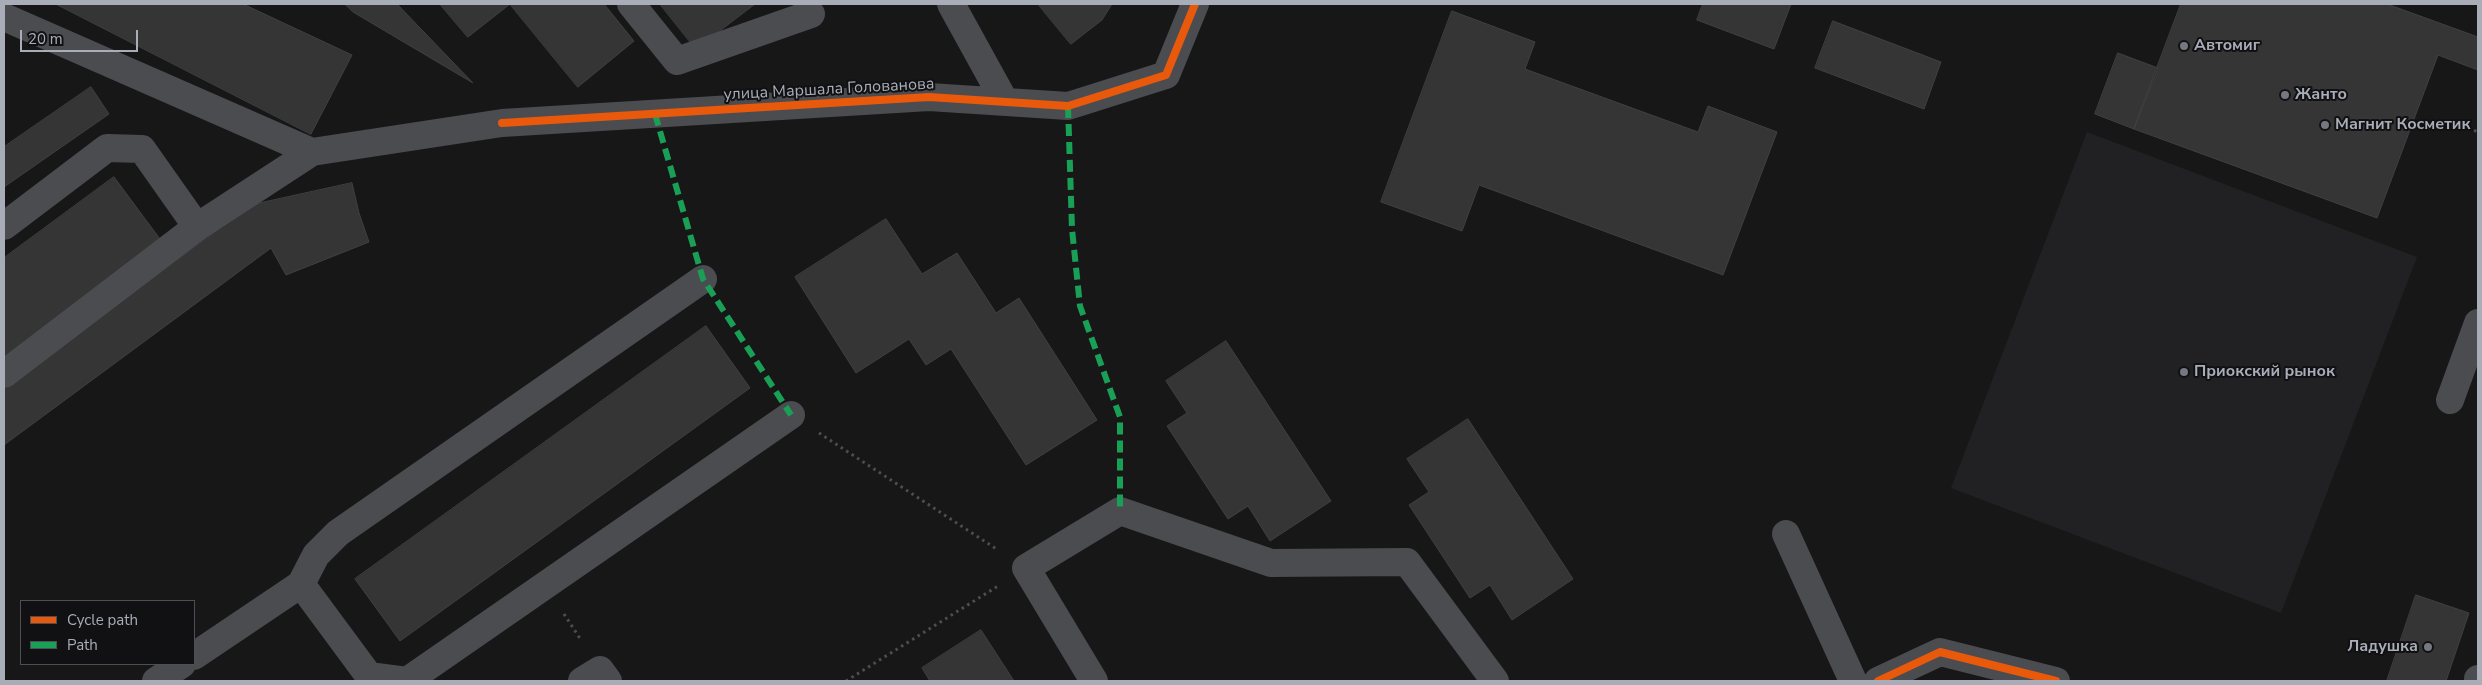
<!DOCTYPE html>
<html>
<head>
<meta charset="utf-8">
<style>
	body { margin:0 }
	#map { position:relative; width:2482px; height:685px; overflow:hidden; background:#171717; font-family:"Nunito Sans",sans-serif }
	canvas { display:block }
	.frame { position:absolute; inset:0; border:5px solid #a8adb8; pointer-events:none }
	.legend { position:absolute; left:20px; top:600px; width:175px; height:65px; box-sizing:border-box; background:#111113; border:1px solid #4d4f55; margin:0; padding:6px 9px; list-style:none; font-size:15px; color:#a8adb8 }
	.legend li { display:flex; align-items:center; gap:10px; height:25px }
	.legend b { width:25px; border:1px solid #4d4f55 }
	.scale { position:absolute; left:20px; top:30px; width:118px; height:22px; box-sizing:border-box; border:2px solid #a8adb8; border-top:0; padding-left:6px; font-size:15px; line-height:18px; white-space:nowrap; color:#a8adb8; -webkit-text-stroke:4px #111113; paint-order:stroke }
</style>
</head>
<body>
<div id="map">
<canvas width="2482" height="685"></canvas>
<div class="frame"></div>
<ul class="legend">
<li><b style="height:6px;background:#e8590c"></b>Cycle path</li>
<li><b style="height:6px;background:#1a9f57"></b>Path</li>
</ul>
<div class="scale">20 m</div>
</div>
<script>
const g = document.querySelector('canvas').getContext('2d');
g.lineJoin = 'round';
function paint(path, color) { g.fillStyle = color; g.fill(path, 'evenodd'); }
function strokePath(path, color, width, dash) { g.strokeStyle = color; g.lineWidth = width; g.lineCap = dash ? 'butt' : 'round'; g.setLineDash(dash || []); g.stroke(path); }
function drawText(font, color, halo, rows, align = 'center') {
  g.font = font + ' "Nunito Sans",sans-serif'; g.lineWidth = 4; g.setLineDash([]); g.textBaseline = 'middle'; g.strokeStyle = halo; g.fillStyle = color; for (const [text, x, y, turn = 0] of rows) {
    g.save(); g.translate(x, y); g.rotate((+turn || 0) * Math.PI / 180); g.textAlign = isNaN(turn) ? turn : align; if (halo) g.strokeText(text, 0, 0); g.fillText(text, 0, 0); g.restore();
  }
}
const built = new Path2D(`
	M2087 132 2417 257 2281 613 1951 488Z`);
const building = new Path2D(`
	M56 4H243L352 55 311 134Z
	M345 4H397L473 83 353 12Z
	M440 4H510L468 37Z
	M510 4H604L634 41 578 87Z
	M660 4H755L696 49Z
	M1038 4H1112L1102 20 1071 44Z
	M1703 4H1791L1774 49 1697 20Z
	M2181 4H2387L2478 37V70L2438 55 2377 218 2134 129Z
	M1452 11 1535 42 1525 69 1698 132 1708 106 1777 132 1723 275 1479 185 1462 231 1381 202Z
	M1833 21 1941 62 1924 109 1815 68Z
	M2118 53 2158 68 2134 129 2095 114Z
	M91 87 109 114 4 187V147Z
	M114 177 160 239 4 358V258Z
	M352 183 359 213 369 242 286 275 271 248 4 445V388L251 205Z
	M886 219 922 274 957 253 996 313 1019 298 1097 420 1026 465 951 349 926 365 909 339 856 373 795 277Z
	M706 326 750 388 400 641 355 579Z
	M1226 341 1331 501 1270 541 1248 506 1228 519 1167 426 1187 413 1166 381Z
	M1468 419 1573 579 1512 620 1490 585 1470 598 1409 505 1429 492 1407 459Z
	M2416 595 2469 613 2446 681H2387Z
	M981 630 1014 681H930L922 668Z`);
const path = new Path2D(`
	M2456 123 2478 132
	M819 433 998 550
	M564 614 581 640
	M846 681 998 586`);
const minor = new Path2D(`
	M631 4 677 61 811 14
	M951 4 1005 102
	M4 17 312 152 502 123 929 97 1068 106 1166 75 1195 4
	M4 226 107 148 142 149 197 227 312 152
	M4 374 197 227
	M2450 400 2478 323
	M1786 534 1853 681
	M194 656 301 584
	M156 681 182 664
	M407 681 369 676 301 584 316 555 338 533 703 279
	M407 681 791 415
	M582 681 600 670 608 681
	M1094 681 1026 568 1120 511 1271 563 1407 562 1495 681
	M1878 681 1940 652 2056 681
	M2478 681V679`);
const quiet = new Path2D(`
	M1068 106 1072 229 1080 306 1120 417V511
	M655 114 703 279 791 415`);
const cycleway = new Path2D(`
	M502 123 929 97 1068 106 1166 75 1195 4
	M1878 681 1940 652 2056 681`);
const markers = [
	[2184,46,5,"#757880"],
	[2285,95,5,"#757880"],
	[2325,125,5,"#757880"],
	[2184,372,5,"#757880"],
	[2428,647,5,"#757880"]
];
const poiNames = [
	["Автомиг",2194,46],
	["Жанто",2295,95],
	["Магнит Косметик",2335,125],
	["Приокский рынок",2194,372],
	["Ладушка",2418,647,"right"]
];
const streetNames = [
	["улица Маршала Голованова",829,90,-3]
];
paint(built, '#212123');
paint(building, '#353536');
strokePath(building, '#3f4043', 1);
strokePath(path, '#4d4e52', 3, [2.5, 4]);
strokePath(minor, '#4b4c50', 28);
strokePath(quiet, '#1a9f57', 6, [12, 6]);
strokePath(cycleway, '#e8590c', 8);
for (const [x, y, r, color] of markers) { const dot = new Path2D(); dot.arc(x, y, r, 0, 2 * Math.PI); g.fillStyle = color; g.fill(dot); strokePath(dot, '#111113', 2); }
drawText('bold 16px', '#a8adb8', '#111113', poiNames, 'left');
drawText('16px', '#a8adb8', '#111113', streetNames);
</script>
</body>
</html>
